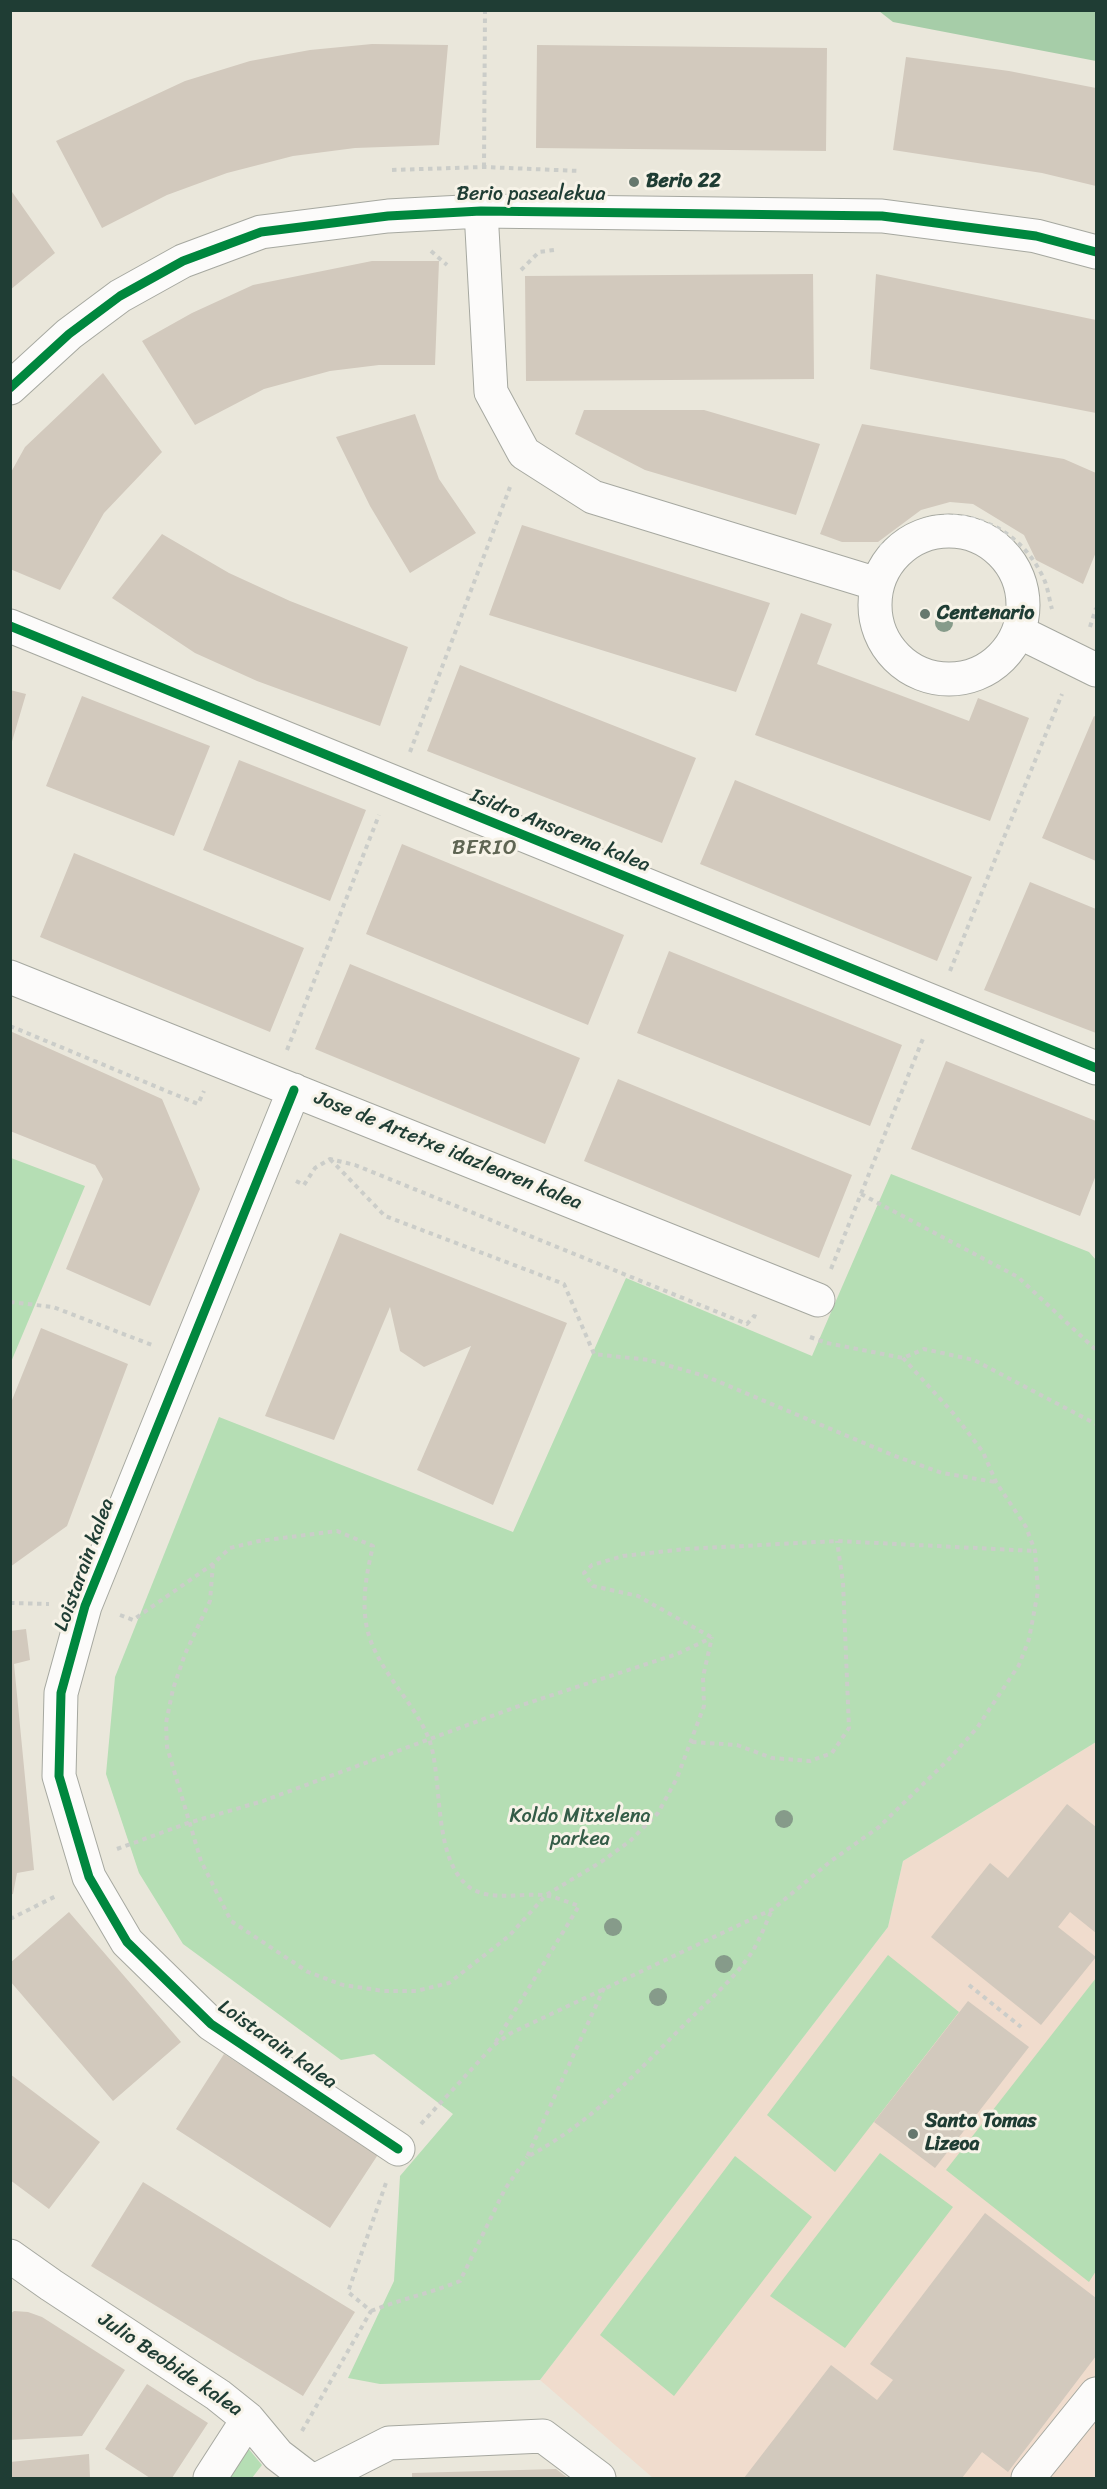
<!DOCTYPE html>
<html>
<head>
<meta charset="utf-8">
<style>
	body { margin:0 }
	#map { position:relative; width:1107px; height:2489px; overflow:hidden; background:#eae7db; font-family:Sriracha,sans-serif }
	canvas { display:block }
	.frame { position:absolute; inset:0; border:12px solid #1f3d34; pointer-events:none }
</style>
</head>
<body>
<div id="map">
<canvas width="1107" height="2489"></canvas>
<div class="frame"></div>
</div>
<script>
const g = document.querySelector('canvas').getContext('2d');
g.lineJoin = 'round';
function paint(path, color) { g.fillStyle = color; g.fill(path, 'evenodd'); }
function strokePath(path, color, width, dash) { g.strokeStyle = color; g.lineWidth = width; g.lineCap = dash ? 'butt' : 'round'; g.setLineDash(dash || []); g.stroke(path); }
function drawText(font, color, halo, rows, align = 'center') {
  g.font = font + ' Sriracha,sans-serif'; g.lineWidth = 6; g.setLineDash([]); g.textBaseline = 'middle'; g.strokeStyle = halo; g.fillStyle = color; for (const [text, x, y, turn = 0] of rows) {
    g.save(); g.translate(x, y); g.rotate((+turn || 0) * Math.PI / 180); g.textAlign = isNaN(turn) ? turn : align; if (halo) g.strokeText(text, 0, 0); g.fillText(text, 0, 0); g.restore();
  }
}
const built = new Path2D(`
	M1096 1742V2478H653L540 2380 888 1927 903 1861Z`);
const green = new Path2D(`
	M11 1158 85 1186 11 1362Z
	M891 1174 1089 1252 1096 1260V1742L903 1861 888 1927 540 2380 380 2384 348 2378 394 2281 400 2176 453 2114 374 2054 341 2060 183 1944 139 1873 106 1774 115 1677 219 1417 513 1532 626 1278 812 1356Z
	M888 1955 959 2012 835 2172 767 2115Z
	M1096 1978V2271L1089 2282 946 2170Z
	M880 2153 953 2207 845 2348 770 2296Z
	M735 2156 812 2217 674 2396 600 2335Z
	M248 2448 262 2465 252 2478H229Z`);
const forest = new Path2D(`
	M879 11H1096V61L893 22Z`);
const building = new Path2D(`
	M372 44 448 45 439 145 355 148 293 156 227 173 167 195 102 228 56 141 185 81 250 61 310 50Z
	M537 45 827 48 826 151 536 148Z
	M906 57 1009 71 1096 88V186L1042 173 893 150Z
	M10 189 55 253 10 290Z
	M372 261H439L435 365H379L330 371 264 389 195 425 142 341 192 313 253 285Z
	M813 274 814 379 526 381 525 276Z
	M876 274 1096 320V413L870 369Z
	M103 373 162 452 104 513 60 590 10 569V474L25 447Z
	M584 410H704L820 444 796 515 645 470 575 434Z
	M415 414 439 479 476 533 410 573 370 506 336 437Z
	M862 424 1064 459 1096 473V552L1083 584 1036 560 1024 535 973 504 950 502 921 510 878 542H842L820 534Z
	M522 525 770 603 736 692 489 615Z
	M162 534 229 573 290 601 408 647 380 726 257 681 195 653 112 598Z
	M801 613 832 624 817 664 969 721 978 698 1029 718 990 821 755 735Z
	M460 665 696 758 662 843 427 751Z
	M10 690 26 694 11 745H10Z
	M82 696 210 746 174 836 46 786Z
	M1094 716 1096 717V861L1042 838Z
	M239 760 366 810 330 901 203 850Z
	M735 780 972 877 937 961 700 864Z
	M402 844 624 935 588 1025 366 934Z
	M74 853 304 948 270 1032 40 937Z
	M1030 882 1096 909V1033L984 990Z
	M669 951 902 1045 870 1126 637 1033Z
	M350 964 580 1058 545 1144 315 1049Z
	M10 1031 162 1099 200 1189 150 1306 66 1269 103 1179 95 1165 10 1131Z
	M946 1061 1096 1121V1175L1080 1216 911 1149Z
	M618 1079 852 1175 819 1258 584 1161Z
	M340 1233 567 1323 493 1505 417 1470 471 1346 424 1367 400 1351 390 1307 334 1440 265 1416Z
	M41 1328 128 1364 67 1526 10 1567V1405Z
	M26 1629 30 1660 14 1664 34 1870 17 1873 13 1894 10 1895V1631Z
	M1067 1804 1096 1827V1933L1070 1912 1058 1927 1096 1957 1041 2025 931 1937 990 1863 1008 1878Z
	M69 1912 181 2042 113 2101 10 1981V1963Z
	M968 2001 1029 2047 935 2168 874 2122Z
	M224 2054 379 2153 330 2228 176 2129Z
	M10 2074 100 2142 49 2209 10 2180Z
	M143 2182 355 2312 303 2396 91 2266Z
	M985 2213 1096 2298V2356L1008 2472 982 2452 962 2478H744L831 2365 877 2400 893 2380 870 2364Z
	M14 2311 28 2312 42 2317 125 2370 82 2436 10 2440V2314Z
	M147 2384 208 2423 172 2478H150L105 2449Z
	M89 2454 90 2478H10V2462Z
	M556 2469 568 2478H412V2473Z`);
const path = new Path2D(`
	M484 167 485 10
	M392 170 484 167 580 171
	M431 251 447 265
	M521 270 539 252 554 250
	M880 547C895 537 915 521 933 518 980 509 1023 535 1043 577 1048 587 1049 599 1052 609
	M1090 627 1096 608
	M410 752 510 487
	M950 971 1062 694
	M10 1026 198 1104 204 1091
	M287 1050 379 815
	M330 1159 385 1216 564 1284 594 1354 649 1360 705 1376 895 1456 942 1473 995 1482
	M296 1181 304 1185 315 1168 330 1159 355 1165 747 1324 754 1316 759 1318
	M861 1194 1018 1277 1096 1350
	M831 1269 924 1036
	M10 1302 53 1307 152 1345
	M810 1337 827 1343 903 1358 924 1349 974 1360 1096 1424
	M213 1564 210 1601 185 1654 173 1689 166 1723 167 1747 201 1861 231 1921 308 1972 343 1985 384 1991H416L449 1983 509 1936 546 1895 601 1862 630 1841 658 1813 677 1778 704 1706 703 1677 712 1637
	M10 1603 49 1604
	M120 1615 133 1620 213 1564 230 1548 259 1541 337 1531 373 1546C367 1571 362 1598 366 1623 373 1667 413 1699 429 1739 444 1780 431 1862 472 1889 493 1901 521 1893 544 1895 556 1897 568 1902 579 1906L495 2043
	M711 1637 638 1596 593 1586 584 1573 592 1565 623 1556 685 1549 837 1541 1035 1551
	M692 1742 737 1745 772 1758 810 1761 832 1753 849 1728 843 1582 837 1541
	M117 1849 188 1823 263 1801 516 1707 677 1654 711 1638
	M10 1919 58 1895
	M969 1985 1021 2027
	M604 1988 527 2157C591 2123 633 2076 684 2025 706 2003 732 1981 750 1955 759 1942 765 1925 772 1910
	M421 2124 494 2045 511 2033 773 1909 831 1861 879 1827 950 1758 977 1728 1019 1665 1029 1639 1038 1591 1035 1551 1026 1527 996 1482 983 1452 953 1413 903 1358
	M371 2311C401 2299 431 2293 460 2281L505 2189 527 2157
	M302 2431 371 2311 348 2292 387 2180`);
const minor = new Path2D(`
	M481 211 491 392 524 453 593 497 877 584
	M10 388 69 334 120 296 183 261 261 232 388 216 481 211 882 216 1036 236 1096 252
	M875 605a74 74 0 1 1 148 0a74 74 0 1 1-148 0Z
	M10 626 1096 1068
	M1019 632 1096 670
	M10 977 818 1300
	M294 1090 85 1606 61 1693 59 1776 89 1877 127 1942 211 2024 398 2149
	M10 2256 51 2285 218 2395 248 2419 278 2455 308 2478
	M210 2478 248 2419
	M320 2478 389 2443 543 2436 599 2478
	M1028 2478 1096 2394`);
const cycleway = new Path2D(`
	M10 388 69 334 120 296 183 261 261 232 388 216 481 211 882 216 1036 236 1096 252
	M10 626 1096 1068
	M294 1090 85 1606 61 1693 59 1776 89 1877 127 1942 211 2024 398 2149`);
const trees = [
	[944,623],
	[784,1819],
	[613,1927],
	[724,1964],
	[658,1997]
];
const markers = [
	[634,182,6,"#66786e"],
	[925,614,6,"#66786e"],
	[913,2134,6,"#66786e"]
];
const poiNames = [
	["Berio 22",646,182],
	["Centenario",937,614],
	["Santo Tomas",925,2122],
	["Lizeoa",925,2145]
];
const streetNames = [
	["Berio pasealekua",531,195],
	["Isidro Ansorena kalea",560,831,22],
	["Jose de Artetxe idazlearen kalea",448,1151,22],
	["Loistarain kalea",85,1565,-70],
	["Loistarain kalea",277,2045,35],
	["Julio Beobide kalea",170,2365,34]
];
const parkNames = [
	["Koldo Mitxelena",580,1817],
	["parkea",580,1840]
];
const neighbourhoodNames = [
	["BERIO",485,849]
];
paint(built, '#f0dccd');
paint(green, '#b5deb4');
paint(forest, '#a6cda8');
paint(building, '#d2c9bd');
strokePath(minor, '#a6a8a0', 35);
strokePath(path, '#cbcdc9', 4, [4.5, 4.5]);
strokePath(minor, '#fcfbfa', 33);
strokePath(cycleway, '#00873e', 9);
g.fillStyle = '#869b8a';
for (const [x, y] of trees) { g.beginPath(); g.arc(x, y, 9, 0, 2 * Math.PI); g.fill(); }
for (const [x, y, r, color] of markers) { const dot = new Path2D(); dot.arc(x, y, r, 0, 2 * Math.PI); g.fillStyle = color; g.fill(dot); strokePath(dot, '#f7f3e8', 2); }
drawText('bold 20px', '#1f3d34', '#f7f3e8', poiNames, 'left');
drawText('20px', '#1f3d34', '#f7f3e8', streetNames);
drawText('20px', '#345c47', '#f7f3e8', parkNames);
g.letterSpacing = '1.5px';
drawText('21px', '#5f6553', '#f7f3e8', neighbourhoodNames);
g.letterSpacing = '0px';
</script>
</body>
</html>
